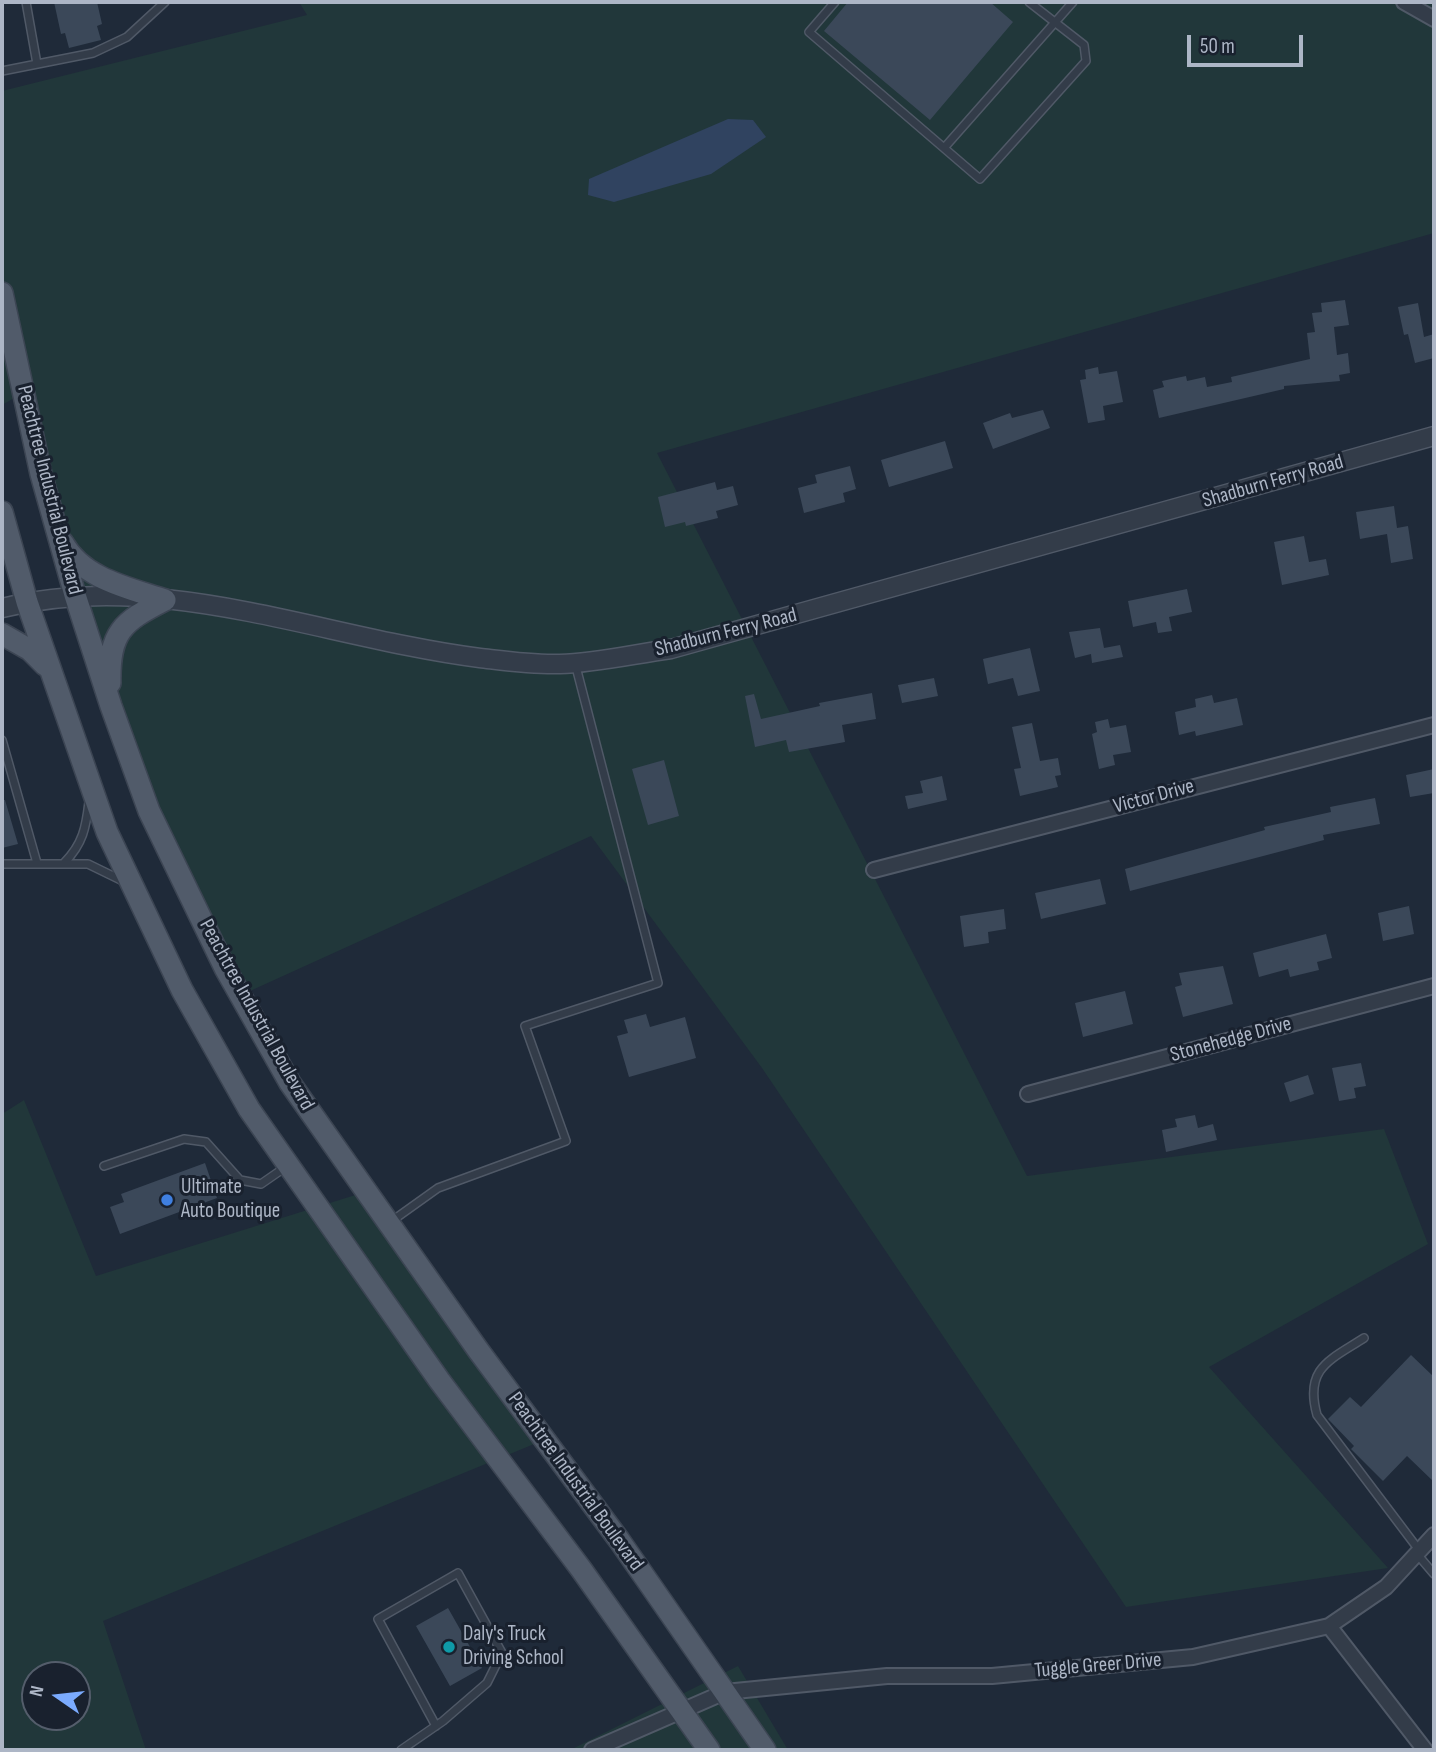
<!DOCTYPE html>
<html>
<head>
<meta charset="utf-8">
<style>
	body { margin:0 }
	#map { position:relative; width:1436px; height:1752px; overflow:hidden; background:#1f2a39; font-family:"Sofia Sans Condensed",sans-serif }
	canvas { display:block }
	.frame { position:absolute; inset:0; border:4px solid #adb6c6; pointer-events:none }
	.north { position:absolute; left:21px; top:1661px; width:70px; height:70px; box-sizing:border-box; background:#19212e; border:2px solid #545d6b; border-radius:50%; rotate:284deg; font-size:19px; font-weight:700; line-height:28px; text-align:center; color:#adb6c6 }
	.north::after { content:''; display:block; margin:auto; width:24px; height:32px; background:#7babfe; clip-path:polygon(50% 0,100% 100%,50% 72%,0 100%) }
	.scale { position:absolute; left:1187px; top:35px; width:116px; height:32px; box-sizing:border-box; border:4px solid #adb6c6; border-top:0; padding-left:9px; font-size:21px; line-height:24px; white-space:nowrap; color:#adb6c6; -webkit-text-stroke:5px #19212e; paint-order:stroke }
</style>
</head>
<body>
<div id="map">
<canvas width="1436" height="1752"></canvas>
<div class="frame"></div>
<div class="north">N</div>
<div class="scale">50 m</div>
</div>
<script>
const g = document.querySelector('canvas').getContext('2d');
g.lineJoin = 'round';
function paint(path, color) { g.fillStyle = color; g.fill(path, 'evenodd'); }
function strokePath(path, color, width, dash) { g.strokeStyle = color; g.lineWidth = width; g.lineCap = dash ? 'butt' : 'round'; g.setLineDash(dash || []); g.stroke(path); }
function drawText(font, color, halo, rows, align = 'center') {
  g.font = font + ' "Sofia Sans Condensed",sans-serif'; g.lineWidth = 6; g.setLineDash([]); g.textBaseline = 'middle'; g.strokeStyle = halo; g.fillStyle = color; for (const [text, x, y, turn = 0] of rows) {
    g.save(); g.translate(x, y); g.rotate((+turn || 0) * Math.PI / 180); g.textAlign = isNaN(turn) ? turn : align; if (halo) g.strokeText(text, 0, 0); g.fillText(text, 0, 0); g.restore();
  }
}
const green = new Path2D(`
	M299 2H1434V233L657 453 1027 1176 1384 1129 1428 1244 1209 1367 1388 1568 1126 1607 762 1068 591 836 250 991 135 784 25 392 2 405V91L307 15Z
	M24 1100 96 1276 365 1192 544 1440 103 1621 146 1750H2V1114ZM35 1675H77V1717H35Z
	M738 1666 788 1750H570Z`);
const water = new Path2D(`
	M728 119 753 120 766 137 711 174 614 202 588 195 589 179Z`);
const building = new Path2D(`
	M54 2H97L102 24 97 26 101 40 69 48 65 33 61 34Z
	M848 2H990L1013 22 930 120 824 31Z
	M1345 300 1349 325 1334 327 1337 355 1348 353 1350 373 1339 375 1340 381 1284 386V389L1159 418 1153 390 1164 387 1162 381 1186 376 1187 381 1205 377 1207 387 1232 382 1231 377 1310 359 1307 333 1315 332 1312 313 1322 312 1321 303Z
	M1418 303 1424 337 1434 334V358L1415 363 1408 334 1404 335 1398 307Z
	M1098 367 1099 374 1117 371 1123 402 1103 406 1105 420 1088 423 1080 380 1086 379 1085 370Z
	M1043 410 1050 428 993 449 983 423 1010 413 1012 418Z
	M945 441 953 468 889 487 881 460Z
	M850 466 856 489 843 493 845 502 804 513 798 488 817 483 815 475Z
	M715 482 717 490 733 486 738 505 716 511 718 518 686 526 685 522 665 527 658 497Z
	M1394 506 1397 528 1408 526 1413 559 1391 563 1387 534 1360 539 1356 512Z
	M1304 536 1309 562 1326 559 1329 575 1282 585 1274 542Z
	M1187 589 1192 612 1169 617 1172 631 1158 633 1156 622 1133 627 1128 601Z
	M1100 628 1104 648 1120 645 1123 657 1092 663 1091 654 1075 658 1069 632Z
	M1030 648 1040 691 1018 696 1013 678 988 684 983 659Z
	M934 678 938 696 902 703 898 685Z
	M872 693 876 719 842 725 845 742 789 752 786 740 755 747 745 696 754 694 761 719 820 706 819 703Z
	M1212 695 1214 703 1237 698 1243 725 1196 736 1195 731 1179 735 1175 712 1196 707 1195 699Z
	M1108 719 1110 728 1126 725 1131 752 1113 755 1115 765 1099 769 1092 734 1097 732 1095 722Z
	M1032 723 1040 761 1058 758 1061 775 1055 776 1058 787 1020 796 1014 769 1021 768 1012 727Z
	M664 760 679 816 648 825 632 769Z
	M1434 769V793L1410 797 1406 775Z
	M942 776 947 800 908 809 905 796 923 793 920 781Z
	M1375 798 1380 824 1323 835 1324 840 1130 891 1125 869 1265 830 1264 827 1331 812 1330 807Z
	M2 800H5L18 844 2 848Z
	M1100 879 1106 904 1041 919 1035 893Z
	M1409 906 1414 934 1383 941 1378 913Z
	M1004 909 1006 929 988 932 989 943 964 947 960 916Z
	M1326 934 1332 958 1317 962 1319 970 1290 977 1288 969 1259 977 1253 953Z
	M1223 966 1233 1004 1183 1017 1175 987 1182 985 1179 973Z
	M1125 991 1133 1024 1083 1037 1075 1003Z
	M646 1014 650 1027 685 1017 696 1058 629 1077 617 1036 628 1033 624 1020Z
	M1361 1063 1366 1086 1354 1088 1356 1098 1339 1101 1332 1068Z
	M1308 1075 1314 1094 1290 1102 1284 1083Z
	M1195 1115 1198 1128 1213 1124 1217 1140 1166 1152 1162 1130 1177 1127 1175 1119Z
	M205 1163 217 1198 120 1234 110 1207 124 1202 121 1194Z
	M1411 1355 1434 1377V1482L1407 1456 1383 1481 1351 1449 1354 1446 1328 1419 1350 1397 1361 1407Z
	M448 1608 482 1668 450 1686 416 1626Z`);
const service = new Path2D(`
	M26 2 37 64
	M835 2 809 32 980 179 1086 61 1084 45 1029 2
	M2 71 93 53 127 37 165 2
	M944 148 1073 2
	M2 740 37 863
	M64 863C83 844 86 827 89 802
	M2 864H88L125 882
	M104 1166 184 1139 206 1142 240 1180 261 1184 287 1166
	M389 1223 438 1188 566 1141 525 1026 658 983 575 663
	M1364 1338C1330 1360 1304 1368 1317 1415L1419 1550
	M1417 1554 1434 1574
	M401 1750 443 1721 487 1683 502 1653 458 1573 378 1619 436 1726`);
const minor = new Path2D(`
	M1404 2 1434 19
	M874 870 1434 725
	M1028 1094 1434 986
	M1329 1626 1425 1750
	M592 1750 725 1692 887 1676H992L1193 1657 1329 1626 1386 1587 1434 1535`);
const tertiary = new Path2D(`
	M2 608C162 568 322 638 480 658 506 661 534 665 560 664 596 663 634 654 671 649L1434 436`);
const primary = new Path2D(`
	M2 293 41 474 75 595 111 706 149 811 225 968 290 1083 478 1350 619 1540 765 1750
	M2 512 27 602 107 832 182 990 249 1109 439 1380 581 1569 709 1750
	M63 543C83 579 129 588 165 600
	M2 634 30 650 45 665
	M110 683C109 632 122 622 165 600`);
const markers = [
	[167,1200,7,"#3f7fe0"],
	[449,1647,7,"#0f9aa8"]
];
const streetNames = [
	["Shadburn Ferry Road",1273,482,-16],
	["Peachtree Industrial Boulevard",49,490,76],
	["Shadburn Ferry Road",726,633,-14],
	["Victor Drive",1154,797,-15],
	["Peachtree Industrial Boulevard",256,1015,61],
	["Stonehedge Drive",1231,1040,-15],
	["Peachtree Industrial Boulevard",575,1482,54],
	["Tuggle Greer Drive",1098,1666,-5]
];
const poiNames = [
	["Ultimate",181,1188],
	["Auto Boutique",181,1212],
	["Daly's Truck",463,1635],
	["Driving School",463,1659]
];
paint(green, '#21373a');
paint(water, '#304360');
paint(building, '#3b4859');
strokePath(service, '#505967', 10);
strokePath(minor, '#505967', 18);
strokePath(tertiary, '#505967', 21);
strokePath(primary, '#3c4553', 24);
strokePath(service, '#333c49', 7);
strokePath(minor, '#333c49', 14);
strokePath(tertiary, '#333c49', 18);
strokePath(primary, '#515b6a', 21);
for (const [x, y, r, color] of markers) { const dot = new Path2D(); dot.arc(x, y, r, 0, 2 * Math.PI); g.fillStyle = color; g.fill(dot); strokePath(dot, '#19212e', 2.5); }
drawText('21px', '#adb6c6', '#19212e', streetNames);
drawText('21px', '#adb6c6', '#19212e', poiNames, 'left');
</script>
</body>
</html>
